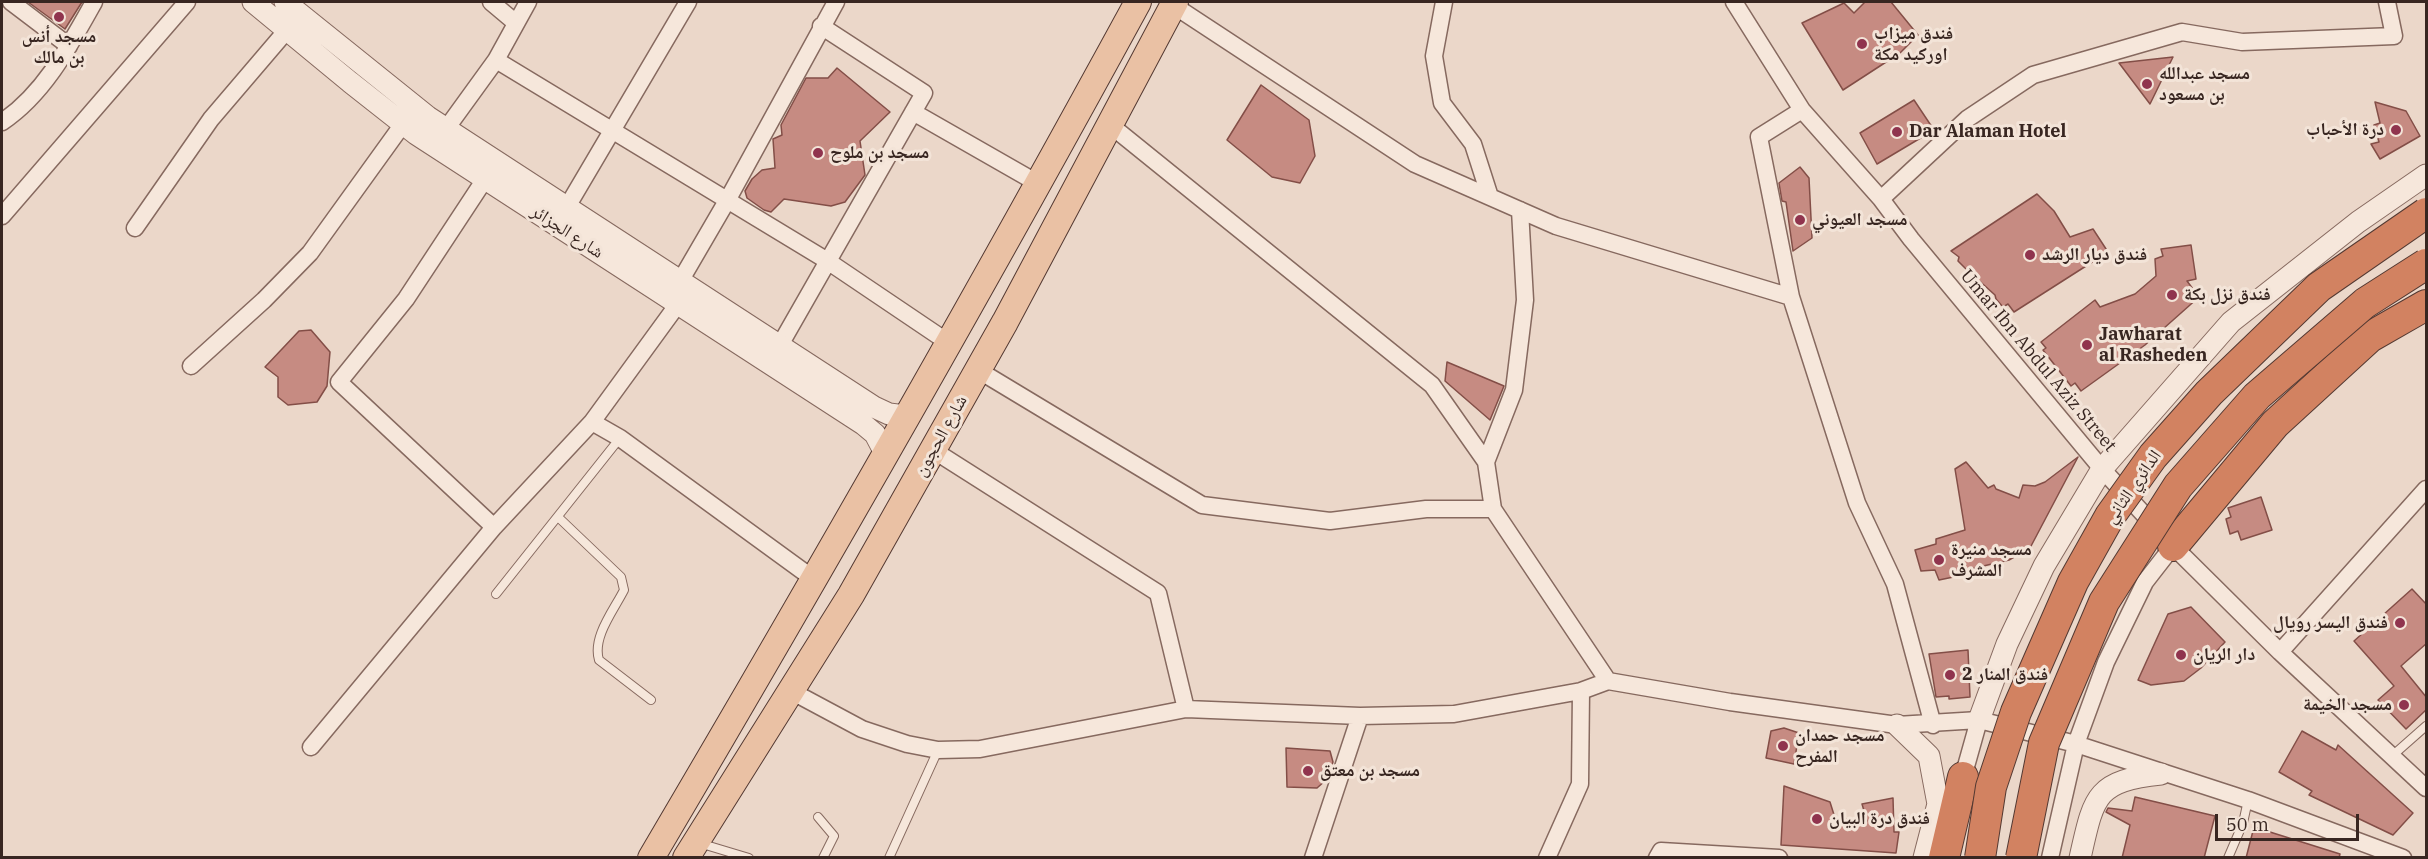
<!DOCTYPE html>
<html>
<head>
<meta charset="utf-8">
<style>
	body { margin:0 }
	#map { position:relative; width:2428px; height:859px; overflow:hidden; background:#ebd7c9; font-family:"IBM Plex Serif",serif }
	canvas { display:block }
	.frame { position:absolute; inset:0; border:3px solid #382621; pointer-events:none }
	.scale { position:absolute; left:2215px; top:814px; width:144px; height:27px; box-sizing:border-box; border:3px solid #382621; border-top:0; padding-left:8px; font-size:18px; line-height:21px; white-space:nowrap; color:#382621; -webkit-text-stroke:4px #f3e4d8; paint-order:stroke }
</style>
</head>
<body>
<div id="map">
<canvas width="2428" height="859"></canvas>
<div class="frame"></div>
<div class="scale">50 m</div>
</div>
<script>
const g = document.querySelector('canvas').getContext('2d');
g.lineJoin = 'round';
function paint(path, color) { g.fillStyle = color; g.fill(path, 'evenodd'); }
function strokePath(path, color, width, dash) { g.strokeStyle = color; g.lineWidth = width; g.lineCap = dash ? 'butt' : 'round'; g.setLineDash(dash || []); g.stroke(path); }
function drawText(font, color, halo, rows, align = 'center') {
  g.font = font + ' "IBM Plex Serif","Noto Naskh Arabic",serif'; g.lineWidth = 6; g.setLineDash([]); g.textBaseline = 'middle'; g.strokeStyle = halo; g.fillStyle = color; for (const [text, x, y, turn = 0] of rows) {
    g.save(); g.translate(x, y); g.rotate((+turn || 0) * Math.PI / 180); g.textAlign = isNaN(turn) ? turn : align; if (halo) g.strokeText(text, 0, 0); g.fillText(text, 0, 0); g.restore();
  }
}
const building = new Path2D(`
	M28 2H82L65 29Z
	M1865 2H1891L1918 35 1900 53 1843 90 1802 23 1844 3 1854 13Z
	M2173 57 2150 104 2119 63Z
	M837 68 890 112 860 141 865 175 845 202 831 206 784 199 771 212 764 210 747 198 745 191 752 179 762 170 775 168 773 139 782 135 781 125 806 78H828Z
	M1261 85 1309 120 1315 156 1300 183 1272 177 1227 140Z
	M1914 100 1934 130 1877 164 1860 133Z
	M2375 102 2406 111 2420 136 2380 159 2371 144 2379 142 2374 125 2380 123Z
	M1800 167 1809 178 1812 238 1793 251 1786 202 1782 201 1779 183Z
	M2037 194 2054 211 2070 237 2093 229 2108 252 2014 312 2008 304 2003 307 1996 299 1995 295 1965 268 1958 261 1959 257 1951 251Z
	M2191 245 2196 279 2187 281 2199 297 2145 345 2081 391 2075 383 2071 386 2043 350 2046 348 2041 342 2095 300 2100 307 2135 294 2156 276 2155 259 2163 256 2161 249Z
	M311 330 330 352 327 386 317 402 288 405 278 397V377L265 367 299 331Z
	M1447 362 1504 386 1490 420 1445 381Z
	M2078 457 2030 548 2009 560 1962 571 1963 575 1939 580 1935 570 1921 571 1915 550 1936 544V539L1965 530 1955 469 1966 462 1988 488 1994 485 1996 489 2019 498 2023 485 2035 486 2045 482Z
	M2261 497 2272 530 2241 540 2238 531 2230 534 2226 519 2231 517 2228 508Z
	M2412 589 2427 605V643L2401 666 2427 698V709L2406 729 2378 700 2394 686 2354 641Z
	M2191 607 2225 642 2201 668 2184 681 2151 685 2138 680 2168 614Z
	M1968 650 1970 697 1949 699V696L1936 697 1929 654Z
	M1784 728 1799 733 1794 764 1766 758 1771 731Z
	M2302 731 2336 750 2338 745 2413 813 2393 835 2309 795 2312 791 2279 772Z
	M1286 748 1330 751 1333 762 1326 780 1317 788 1287 787Z
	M1784 786 1830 802 1835 818 1867 821 1862 804 1893 798 1894 832H1899L1896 853 1781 845Z
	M2135 797 2215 816 2204 858H2122L2130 825 2106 812 2108 808 2132 811Z
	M2254 827 2340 854 2339 858H2246Z`);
const service = new Path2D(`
	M558 517 621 577 624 590C614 610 592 637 599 660L651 700
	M496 594 620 438
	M2392 756 2426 726
	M818 817 834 836 823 858
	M699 843 749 858
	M889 858 938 750
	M2228 858 2243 823 2248 800`);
const minor = new Path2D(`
	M11 2 69 46
	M491 2 516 23
	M1444 2 1434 56 1442 103 1473 144 1490 197
	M1734 2 1802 110 1881 199 1911 239 2102 469 2173 546 2280 652 2426 788
	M1173 5 1415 164 1556 226 1791 297
	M496 60 826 260 949 343
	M1802 110 1759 137 1791 297 1857 503 1895 584 1933 725
	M913 112 1039 184
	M2 122C44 94 70 45 94 2
	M1109 124 1432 385 1486 462 1493 509
	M446 129 496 60 528 2
	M485 179 406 299 339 382 494 527
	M1881 199 1967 119 2033 75 2182 32 2242 42 2394 36 2387 2
	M567 207 688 2
	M2 216 187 2
	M135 228 211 119 287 30
	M675 290 728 199 836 2
	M780 345 924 93 821 26
	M191 366 264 300 310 253 403 124
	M978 370 1202 505 1330 521 1426 509H1493L1608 681
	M592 422 620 438 815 580
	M933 450 1158 593 1186 709
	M1486 462 1514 390 1525 300 1520 210
	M2280 652 2426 489
	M791 691 862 729 907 744 938 750 980 749 1186 709 1360 716 1454 714 1581 691 1608 681 1730 702 1897 725 1979 720 2076 744 2248 800 2403 858
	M311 747 494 527 592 422 678 304
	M1963 777 1979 720
	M1313 858 1360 716
	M1547 858 1580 784 1581 691
	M1657 858 1661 851 1779 858
	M2050 858 2076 744 2106 662 2145 582 2173 546`);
const tertiary = new Path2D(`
	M253 2 350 82 416 134 863 424 875 434 885 453
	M285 2 428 117 874 407 889 414 906 416
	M1979 720 2007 644 2044 566 2102 469 2231 322 2358 222 2426 175
	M1897 725 1929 756 1938 804 1924 858
	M2080 858C2094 796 2095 781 2161 774`);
const primary = new Path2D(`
	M651 858C818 575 981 290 1138 2
	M686 858 851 595 1005 322 1175 2`);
const motorway = new Path2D(`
	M2173 546 2275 424 2370 337 2426 305
	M1944 858 1963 777`);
const motorwayBridge = new Path2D(`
	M1980 858 1991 787 2016 712 2073 582 2110 516 2153 456 2209 393 2319 287 2426 213
	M2021 858 2044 743 2104 602 2178 486 2257 396 2365 303 2426 264`);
const markers = [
	[59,17,6,"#90344e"],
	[1862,44,6,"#90344e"],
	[2147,84,6,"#90344e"],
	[2396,130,6,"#90344e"],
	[1897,132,6,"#90344e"],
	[818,153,6,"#90344e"],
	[1800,220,6,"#90344e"],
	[2030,255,6,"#90344e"],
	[2172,295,6,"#90344e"],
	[2087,345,6,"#90344e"],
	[1939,560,6,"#90344e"],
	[2400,623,6,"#90344e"],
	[2181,655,6,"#90344e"],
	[1950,675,6,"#90344e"],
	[2404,705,6,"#90344e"],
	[1783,746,6,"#90344e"],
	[1308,771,6,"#90344e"],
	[1817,819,6,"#90344e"]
];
const poiNames = [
	["فندق ميزاب",1874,34],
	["اوركيد مكة",1874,55],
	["مسجد أنس",59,37,"center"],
	["بن مالك",59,58,"center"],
	["مسجد عبدالله",2159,74],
	["بن مسعود",2159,95],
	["درة الأحباب",2384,130,"right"],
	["Dar Alaman Hotel",1909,132],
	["مسجد بن ملوح",830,153],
	["مسجد العيوني",1812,220],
	["فندق ديار الرشد",2042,255],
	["فندق نزل بكة",2184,295],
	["Jawharat",2099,335],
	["al Rasheden",2099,356],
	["مسجد منيرة",1951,550],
	["المشرف",1951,571],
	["فندق اليسر رويال",2388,623,"right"],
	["دار الريان",2193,655],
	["فندق المنار 2",1962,675],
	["مسجد الخيمة",2392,705,"right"],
	["مسجد حمدان",1795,736],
	["المفرح",1795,757],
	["مسجد بن معتق",1320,771],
	["فندق درة البيان",1829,819]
];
const streetNames = [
	["شارع الجزائر",567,232,33],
	["Umar Ibn Abdul Aziz Street",2038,361,50],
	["شارع الحجون",941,436,-61],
	["الدائري الثاني",2133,487,-55]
];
paint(building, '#c68b82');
strokePath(building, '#834e47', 1.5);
strokePath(service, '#86695f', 10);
strokePath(minor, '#86695f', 19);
strokePath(tertiary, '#86695f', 23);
strokePath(primary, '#543932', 28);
strokePath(motorway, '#543932', 32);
strokePath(service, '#f6e7db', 8);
strokePath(minor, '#f6e7db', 16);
strokePath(tertiary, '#f6e7db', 21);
strokePath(primary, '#eac1a4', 26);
strokePath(motorway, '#d28261', 30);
strokePath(motorwayBridge, '#543932', 32, []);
strokePath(motorwayBridge, '#d28261', 30);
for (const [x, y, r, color] of markers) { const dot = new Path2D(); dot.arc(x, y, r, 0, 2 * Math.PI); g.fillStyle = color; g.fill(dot); strokePath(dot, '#f3e4d8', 2); }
drawText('bold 18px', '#382621', '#f3e4d8', poiNames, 'left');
drawText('18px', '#382621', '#f3e4d8', streetNames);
</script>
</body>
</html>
